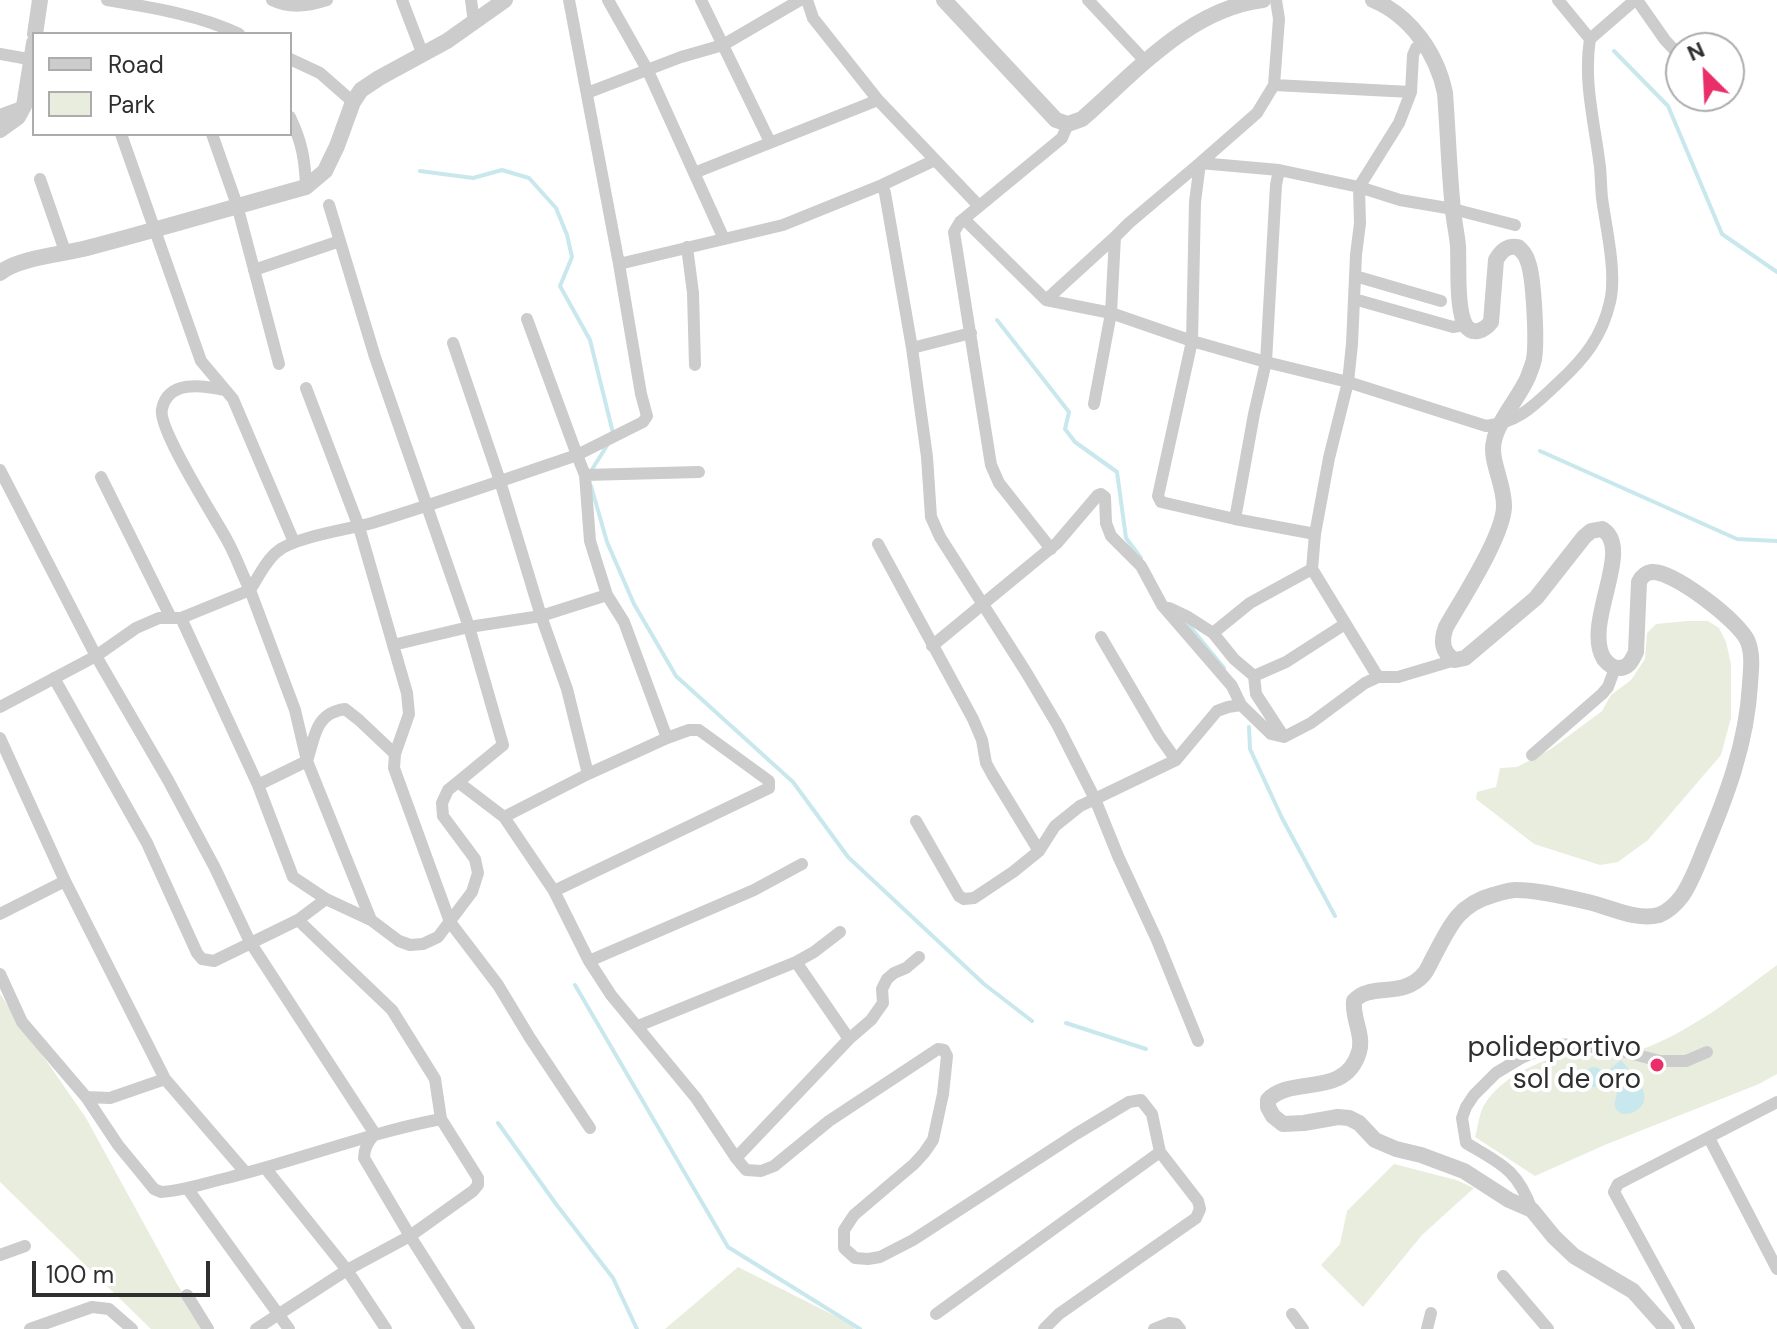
<!DOCTYPE html>
<html>
<head>
<meta charset="utf-8">
<style>
	body { margin:0 }
	#map { position:relative; width:1777px; height:1329px; overflow:hidden; background:#fff; font-family:"DM Sans",sans-serif }
	canvas { display:block }
	.legend { position:absolute; left:32px; top:32px; width:260px; height:104px; box-sizing:border-box; background:#fff; border:2px solid #acacac; margin:0; padding:10px 14px; list-style:none; font-size:24px; color:#2f2f2f }
	.legend li { display:flex; align-items:center; gap:16px; height:40px }
	.legend b { width:40px; border:2px solid #acacac }
	.north { position:absolute; left:1665px; top:32px; width:80px; height:80px; box-sizing:border-box; background:#fff; border:2px solid #acacac; border-radius:50%; rotate:336deg; font-size:22px; font-weight:700; line-height:32px; text-align:center; color:#2f2f2f }
	.north::after { content:''; display:block; margin:auto; width:28px; height:36px; background:#ea2e6a; clip-path:polygon(50% 0,100% 100%,50% 72%,0 100%) }
	.scale { position:absolute; left:32px; top:1261px; width:178px; height:36px; box-sizing:border-box; border:4px solid #2f2f2f; border-top:0; padding-left:10px; font-size:24px; line-height:28px; white-space:nowrap; color:#2f2f2f; -webkit-text-stroke:6px #fff; paint-order:stroke }
</style>
</head>
<body>
<div id="map">
<canvas width="1777" height="1329"></canvas>
<ul class="legend">
<li><b style="height:10px;background:#ccc"></b>Road</li>
<li><b style="height:22px;background:#e9eddd"></b>Park</li>
</ul>
<div class="north">N</div>
<div class="scale">100 m</div>
</div>
<script>
const g = document.querySelector('canvas').getContext('2d');
g.lineJoin = 'round';
function paint(path, color) { g.fillStyle = color; g.fill(path, 'evenodd'); }
function strokePath(path, color, width, dash) { g.strokeStyle = color; g.lineWidth = width; g.lineCap = dash ? 'butt' : 'round'; g.setLineDash(dash || []); g.stroke(path); }
function drawText(font, color, halo, rows, align = 'center') {
  g.font = font + ' "DM Sans",sans-serif'; g.lineWidth = 8; g.setLineDash([]); g.textBaseline = 'middle'; g.strokeStyle = halo; g.fillStyle = color; for (const [text, x, y, turn = 0] of rows) {
    g.save(); g.translate(x, y); g.rotate((+turn || 0) * Math.PI / 180); g.textAlign = isNaN(turn) ? turn : align; if (halo) g.strokeText(text, 0, 0); g.fillText(text, 0, 0); g.restore();
  }
}
const green = new Path2D(`
	M1687 621H1708L1719 628 1726 642 1731 664V718L1721 755 1648 840 1618 862 1600 865 1534 844 1476 799 1477 792 1496 787 1500 768 1517 767 1551 749 1602 711 1611 695 1631 680 1645 659 1647 633 1656 624Z
	M1777 965V1074L1759 1084 1607 1144 1535 1176 1475 1137C1478 1127 1479 1115 1483 1107 1498 1078 1545 1056 1576 1054 1582 1053 1588 1056 1594 1056 1607 1057 1637 1052 1648 1047 1695 1028 1737 995 1777 965Z
	M0 994 86 1118 177 1284 205 1329H151L0 1182Z
	M1394 1164 1456 1180 1474 1188 1422 1235 1363 1307 1321 1265 1340 1244 1347 1211Z
	M738 1267 857 1327 854 1329H665Z`);
const water = new Path2D(`
	M1621 1060C1628 1069 1638 1078 1642 1088 1650 1103 1637 1115 1622 1114 1610 1106 1616 1103 1617 1091L1606 1072Z
	M1584 1077a10 10 0 1 1 20 0a10 10 0 1 1-20 0Z`);
const stream = new Path2D(`
	M1614 51 1668 106 1722 234 1777 272
	M420 171 473 178 502 170 529 178 556 208 567 235 572 257 560 286 590 340 613 433
	M997 320 1069 412 1065 429 1075 442 1117 472 1126 538 1141 558
	M1540 451 1737 539 1777 541
	M591 471 608 444
	M591 486 607 542 634 604 676 676 793 782 848 857 984 984 1032 1021
	M1187 623 1224 668
	M1249 727 1250 749 1282 818 1335 916
	M575 985 728 1247 860 1329
	M1066 1023 1146 1049
	M498 1123 556 1204 613 1278 637 1329`);
const minor = new Path2D(`
	M107 0C149 7 200 15 239 34
	M272 0C291 9 308 6 327 0
	M402 0 423 55
	M471 0 474 23
	M569 0 619 264 783 225 882 185 885 193 912 348 927 457 931 517 940 537 1026 672 1058 726 1095 799 1176 760 1217 711 1228 707 1241 705 1271 734 1284 737 1311 723 1365 683 1378 677H1398L1455 660
	M608 0 648 71 724 239
	M701 0 770 142
	M807 0 813 18 878 100 979 206
	M1088 0 1146 62
	M1276 0 1279 19 1274 85 1257 113 1200 163 1195 202 1192 341 1158 496 1161 502 1235 519 1315 534
	M1558 0 1590 39
	M1637 0 1665 40 1681 57
	M0 54 34 60
	M290 59 320 73 353 102
	M1274 85 1411 92
	M587 93 681 57 723 45 800 0
	M0 115 24 106
	M290 117C302 142 305 160 306 187
	M121 134 201 361 233 399 294 542
	M212 134 237 205 279 364
	M694 173 878 100
	M40 179 66 254
	M882 185 935 160
	M329 205 375 357 469 627 503 745 458 782
	M964 219 1046 300 1115 237
	M687 247 693 293 695 365
	M254 270 340 241
	M1355 276 1441 301
	M1354 299 1453 327 1465 325
	M1046 300 1111 313 1192 341 1266 362 1348 382 1486 426C1520 422 1534 405 1558 383 1584 359 1602 337 1610 302 1617 273 1606 228 1602 198 1601 188 1601 178 1600 167 1595 125 1583 82 1590 39L1635 0
	M453 343 500 481 541 616 567 689 588 774
	M912 348 971 333
	M306 388 359 527 407 693 409 714 395 754 394 768 450 922 498 985 530 1038 590 1128
	M224 390C202 385 168 380 162 409 157 428 215 518 227 540 236 556 242 574 250 590
	M1094 404 1111 313 1115 237 1129 223 1200 163 1279 170 1359 187 1400 200 1453 209 1515 225
	M0 470 96 656 168 780 215 868 250 942 375 1134C368 1141 364 1148 364 1158L410 1236 469 1329
	M585 475 699 472
	M101 477 171 618
	M1235 519 1254 414 1266 362 1276 185 1279 170
	M878 544 973 719 982 740 986 763 992 774 1039 851
	M1051 549 999 483 991 465 954 232 960 222 1062 138 1068 124
	M250 590C258 578 266 560 278 551 295 537 350 529 372 523 441 502 509 478 577 455L527 319
	M1169 608 1188 617 1213 633 1234 659 1254 676 1256 694 1284 737
	M181 618 258 785 293 877 326 899 371 920
	M1213 633 1250 603 1312 569
	M1101 637 1159 736 1176 760
	M393 645 469 627 541 616 607 595
	M932 646 1057 543 1098 495 1101 494 1105 497 1106 523 1111 536 1141 566 1162 605 1232 686 1241 705
	M1254 676 1286 662 1345 624
	M1378 677 1312 569 1315 534 1329 458 1348 382 1352 344 1356 255 1360 223 1359 187 1399 123 1411 92 1413 55 1416 48 1425 44
	M54 678 147 843 197 953 202 959 214 961 298 920 326 899
	M0 707 96 656 136 628 159 618H181L250 590 295 710 307 761 371 920 399 941 410 945 423 944 438 937 472 892 478 873 475 859 443 816 442 803 448 790 458 782 504 817 554 891 589 961 611 995 696 1098 736 1158 746 1170 761 1171 774 1166 829 1121 938 1049 944 1050 947 1056 943 1094 933 1140 924 1153 914 1164 854 1215 844 1230V1248L855 1258 868 1259 880 1257 913 1240 1076 1134 1129 1102 1141 1100 1152 1114 1160 1152 1198 1201 1200 1209 1196 1218 1059 1314 1044 1329
	M0 738 65 881 165 1079 246 1173
	M1532 755 1602 694 1608 687 1615 668
	M258 785 307 761C315 737 315 713 345 709L359 720 395 754
	M504 817 588 774 667 738 624 622 607 595 590 541 585 475 577 455 643 422 647 416 641 394 619 264
	M916 821 959 896 964 899 974 898 1013 872 1039 851 1055 826 1080 806 1095 799 1118 856 1157 940 1198 1041
	M554 891 769 788V781L699 730H689L667 738
	M0 914 65 881
	M298 920 392 1010 435 1079 441 1119
	M589 961 754 890 802 864
	M796 962 849 1039
	M0 974 22 1022 86 1097 118 1145 141 1173 154 1189 161 1192C183 1191 205 1183 227 1178 299 1160 368 1133 441 1119L478 1178V1185L473 1191 410 1236 347 1270 256 1329
	M638 1026 796 962 814 952 840 932
	M86 1097 110 1098 165 1079
	M1709 1138 1777 1269
	M736 1158 849 1039 871 1020 883 1003 882 989 887 979 894 973 906 968 919 957
	M266 1169 347 1270 386 1329
	M187 1188 289 1329
	M1532 1210C1517 1169 1501 1164 1466 1143L1462 1118 1466 1107 1474 1095 1496 1073 1521 1058 1543 1049 1560 1044 1614 1049 1660 1061H1686L1707 1052
	M0 1255 25 1246
	M1503 1276 1548 1329
	M187 1295 208 1329
	M936 1314 1160 1152
	M1292 1314 1303 1329
	M30 1329 92 1307 109 1309 132 1329
	M1154 1329 1169 1323 1176 1324 1180 1329
	M1427 1329 1431 1313
	M1689 1329 1614 1192 1618 1184 1777 1102`);
const tertiary = new Path2D(`
	M944 0 1056 120 1068 124 1082 119C1136 72 1189 9 1263 0
	M1373 0C1411 16 1437 54 1445 93 1448 132 1449 171 1453 210 1454 222 1457 234 1458 246 1459 265 1456 311 1466 326 1473 336 1485 330 1491 322L1496 260C1501 251 1507 245 1518 247 1523 252 1526 255 1528 262 1534 278 1537 342 1534 359 1533 365 1530 371 1528 377 1520 396 1497 422 1494 441 1489 460 1505 485 1504 507 1503 536 1462 599 1446 627 1441 640 1441 653 1455 660L1465 658 1536 598 1584 537 1591 531 1602 529C1635 548 1582 624 1604 659 1608 664 1612 668 1619 668 1629 668 1632 660 1636 652L1639 582C1642 576 1645 573 1652 572 1672 570 1741 622 1748 642 1753 655 1751 670 1750 684 1747 743 1726 798 1703 852 1697 867 1691 883 1682 896 1676 904 1669 911 1659 915 1636 921 1610 907 1588 902 1565 897 1540 890 1516 890 1509 890 1500 893 1493 895 1457 905 1449 928 1433 958 1430 963 1428 969 1424 974 1403 999 1370 982 1354 1001 1352 1018 1364 1035 1359 1052 1345 1099 1291 1075 1268 1100V1107L1273 1116 1283 1124 1304 1123 1338 1117 1349 1118 1359 1123 1375 1140 1396 1149 1421 1155 1464 1171 1509 1200 1532 1210 1554 1237 1574 1256 1633 1291 1667 1329
	M35 34 40 0
	M0 130 18 117 24 106 34 43
	M0 273C17 258 64 254 87 248 160 229 233 207 306 187L325 171 337 146 353 102 361 90 379 78 447 41 505 0`);
const markers = [
	[1657,1065,8,"#ea2e6a"]
];
const poiNames = [
	["polideportivo",1641,1049],
	["sol de oro",1641,1081]
];
paint(green, '#e9eddd');
paint(water, '#c9e8ed');
strokePath(stream, '#c9e8ed', 4);
strokePath(minor, '#ccc', 12);
strokePath(tertiary, '#ccc', 16);
for (const [x, y, r, color] of markers) { const dot = new Path2D(); dot.arc(x, y, r, 0, 2 * Math.PI); g.fillStyle = color; g.fill(dot); strokePath(dot, '#fff', 3); }
drawText('28px', '#2f2f2f', '#fff', poiNames, 'right');
</script>
</body>
</html>
